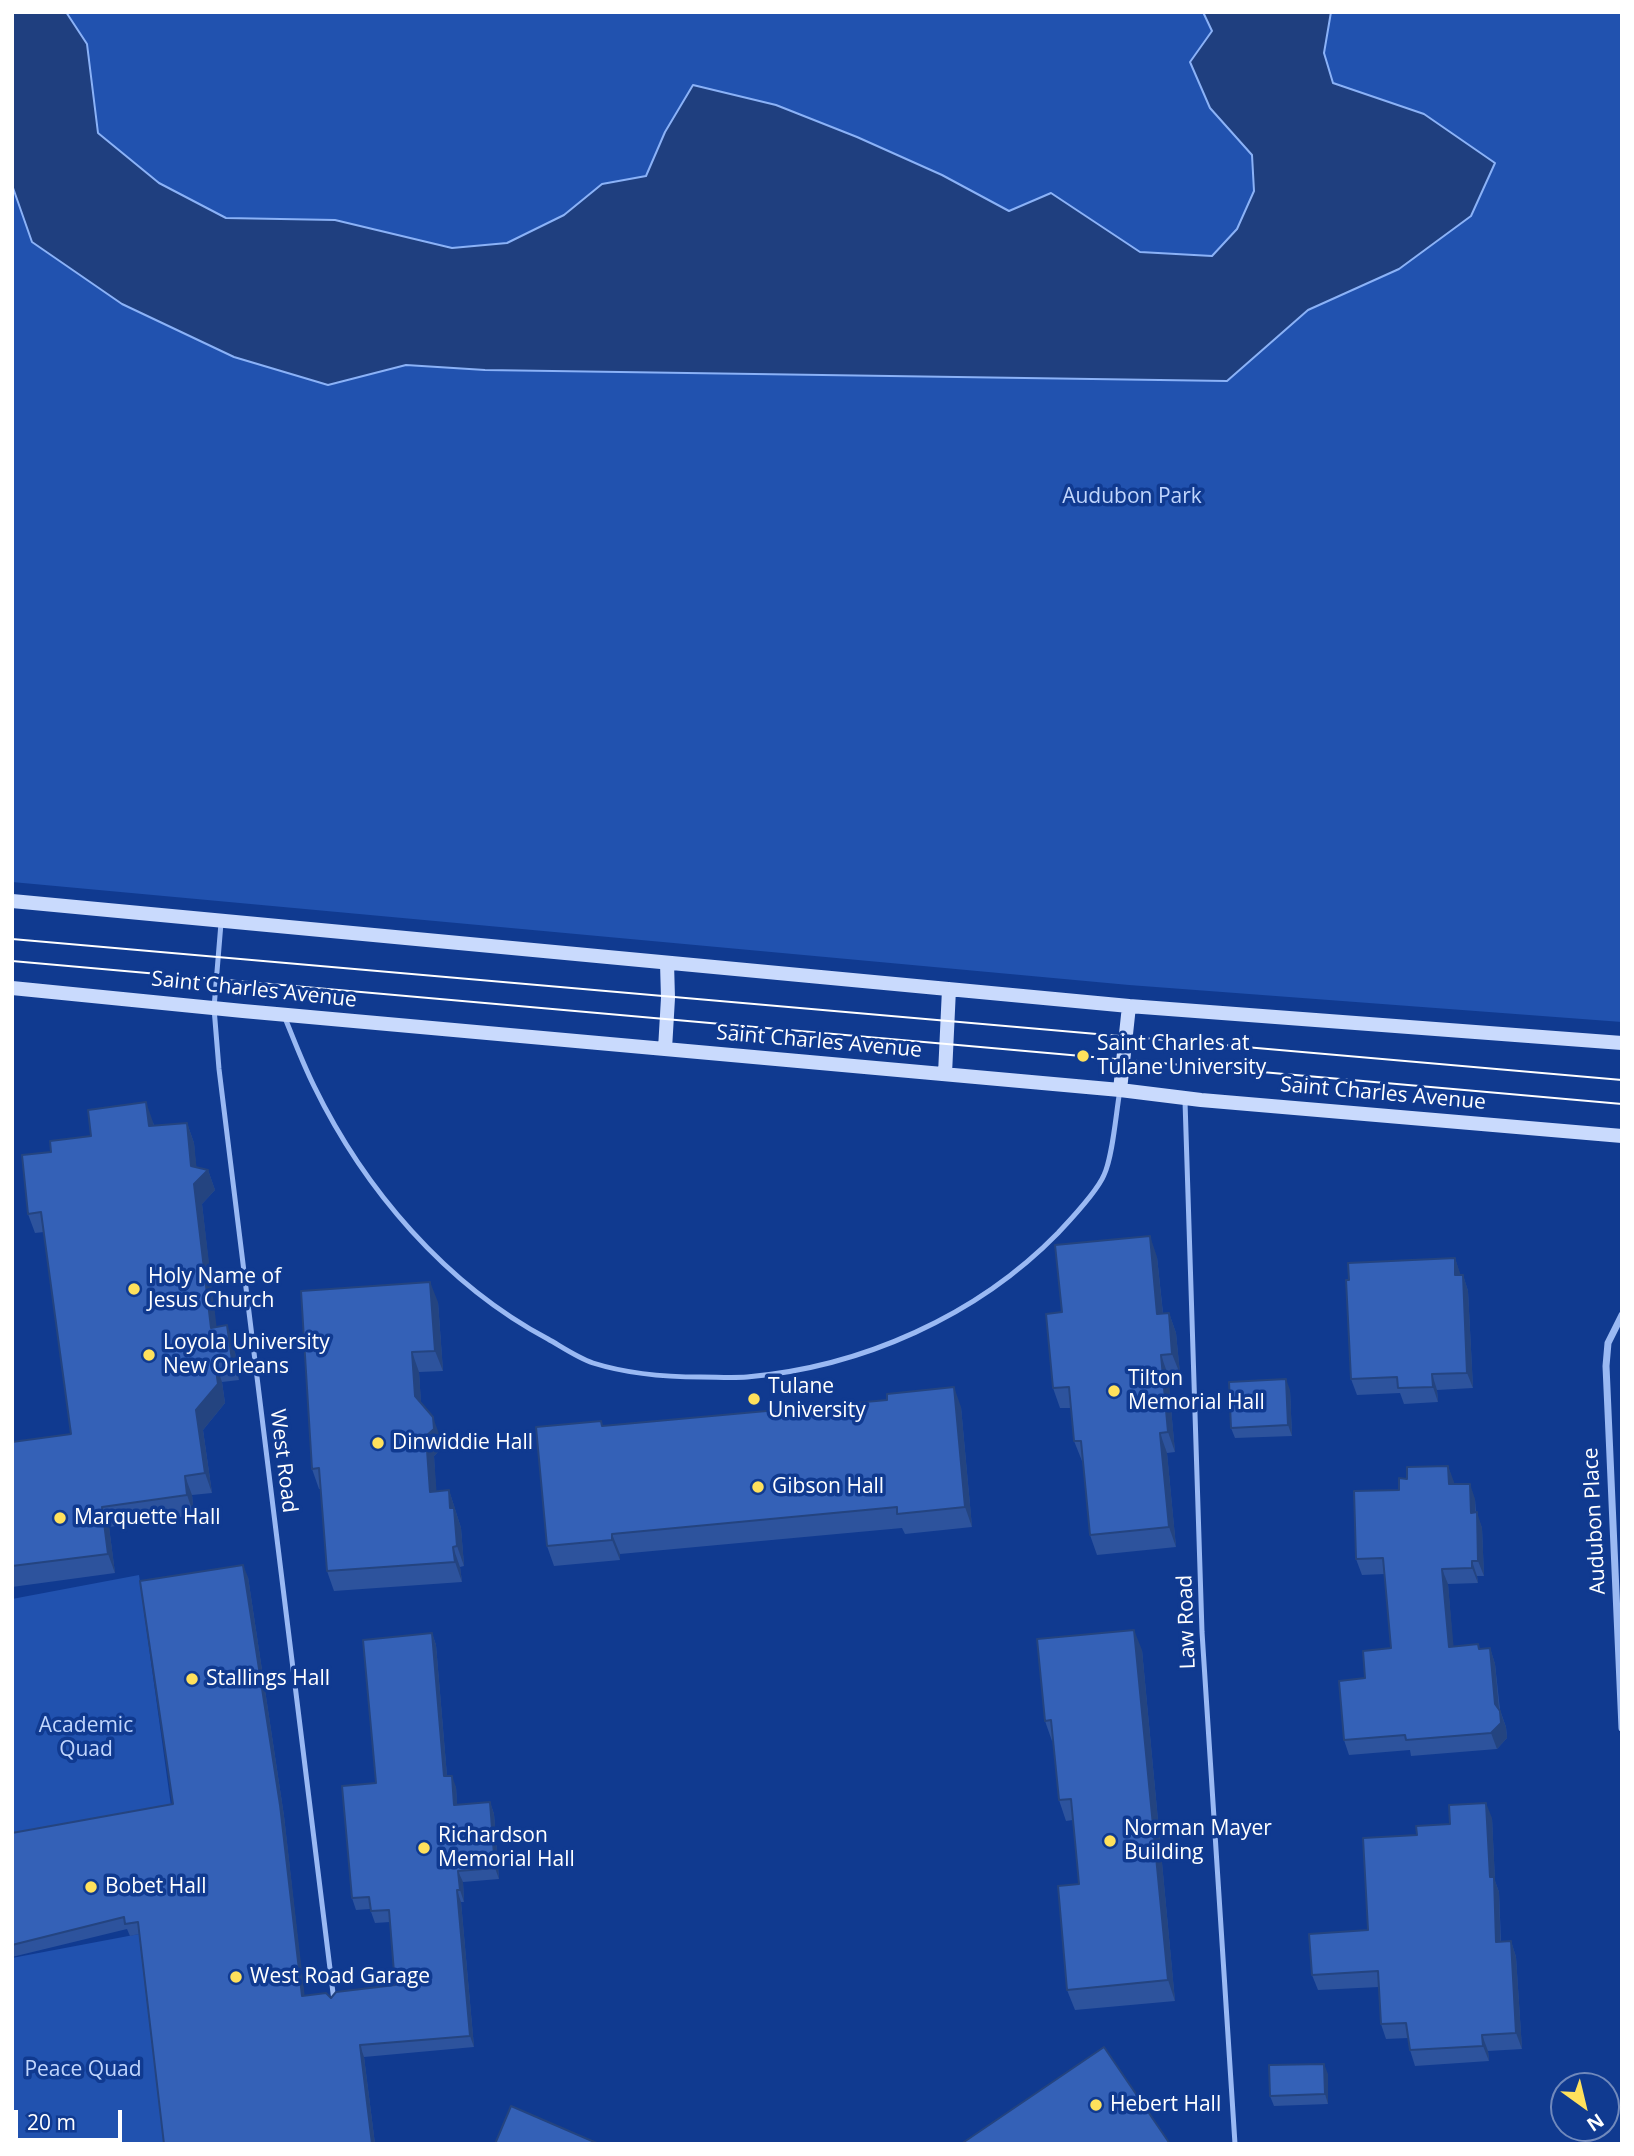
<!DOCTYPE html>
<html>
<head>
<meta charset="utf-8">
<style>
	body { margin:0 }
	#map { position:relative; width:1634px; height:2156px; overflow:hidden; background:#103a90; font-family:"Open Sans",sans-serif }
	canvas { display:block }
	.frame { position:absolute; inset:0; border:14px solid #fff; pointer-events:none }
	.north { position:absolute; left:1550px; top:2072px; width:70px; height:70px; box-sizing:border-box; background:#103a90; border:2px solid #7089bc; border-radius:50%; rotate:146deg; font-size:19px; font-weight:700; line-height:28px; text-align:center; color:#fff }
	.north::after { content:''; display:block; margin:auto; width:24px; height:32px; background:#ffe15c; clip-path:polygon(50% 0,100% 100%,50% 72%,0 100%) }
	.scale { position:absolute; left:14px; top:2110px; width:108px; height:32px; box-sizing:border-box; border:4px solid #fff; border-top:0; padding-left:9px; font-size:21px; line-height:24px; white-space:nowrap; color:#fff; -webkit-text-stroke:5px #103a90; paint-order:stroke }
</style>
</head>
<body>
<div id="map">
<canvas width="1634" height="2156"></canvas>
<div class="frame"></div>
<div class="north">N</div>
<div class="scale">20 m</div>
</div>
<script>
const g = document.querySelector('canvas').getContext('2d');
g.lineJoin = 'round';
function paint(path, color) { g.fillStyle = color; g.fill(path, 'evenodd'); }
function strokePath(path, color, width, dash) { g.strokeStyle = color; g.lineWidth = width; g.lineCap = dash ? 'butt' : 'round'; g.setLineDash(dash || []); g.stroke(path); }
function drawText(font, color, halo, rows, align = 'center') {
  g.font = font + ' "Open Sans",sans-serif'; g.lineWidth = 7; g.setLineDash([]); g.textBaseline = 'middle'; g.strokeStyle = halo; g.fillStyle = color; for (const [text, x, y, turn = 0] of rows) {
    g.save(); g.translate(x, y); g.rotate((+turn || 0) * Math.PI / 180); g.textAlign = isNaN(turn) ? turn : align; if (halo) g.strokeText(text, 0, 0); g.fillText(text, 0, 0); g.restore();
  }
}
const green = new Path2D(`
	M12 12H1622V1022L1129 985 12 882Z
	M139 1575 171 1806 12 1834V1599Z
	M139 1934 164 2144H12V1958Z`);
const water = new Path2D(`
	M12 12H66L87 44 98 133 159 183 226 218 335 220 452 248 507 243 564 215 602 184 646 176 665 132 693 85 776 105 857 137 942 175 1009 211 1051 193 1140 252 1212 256 1237 229 1254 191 1252 155 1210 108 1190 62 1212 31 1203 12H1331L1324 53 1333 83 1424 114 1495 163 1471 216 1399 269 1308 310 1227 381 485 370 406 365 328 385 234 357 122 304 32 242 12 185Z`);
const service = new Path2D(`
	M221 923 214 1008 219 1069 334 2001
	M285 1018C294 1040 303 1064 314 1086 364 1189 446 1285 548 1339 562 1347 578 1358 593 1363 628 1374 665 1377 701 1377 716 1377 732 1378 747 1377 862 1367 977 1316 1058 1233 1071 1219 1097 1192 1104 1175 1113 1156 1116 1112 1120 1090
	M1185 1101 1202 1632 1235 2144`);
const minor = new Path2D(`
	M1622 1315 1608 1343 1606 1366 1622 1728`);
const secondary = new Path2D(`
	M12 901 1129 1006 1622 1043
	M12 988 243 1011 1120 1090 1201 1100 1622 1136
	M665 1049 668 998 667 963
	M945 1074 949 989
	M1120 1090 1129 1006`);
const tram = new Path2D(`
	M12 939 1622 1080
	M12 961 1622 1104`);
const wall = new Path2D(`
	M153 1122 154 1126 187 1123 194 1143 196 1167 208 1170 215 1190 202 1204 216 1327 234 1345 239 1380 222 1382 225 1403 203 1430 212 1493 192 1495 194 1515 109 1527 115 1573 12 1587V1442L71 1434 44 1232 35 1233 28 1214 51 1152 91 1136Z
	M1157 1257 1163 1313H1169L1176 1333 1180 1374 1168 1375 1175 1452 1167 1453 1176 1547 1097 1555 1090 1535 1083 1461H1082L1074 1441 1071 1408H1060L1053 1388 1062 1312Z
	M1455 1258 1460 1275H1463L1468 1291 1473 1388 1437 1390 1438 1402 1404 1404 1400 1393 1357 1395 1351 1379Z
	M438 1302 443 1371 419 1372 421 1404 440 1437 441 1449 434 1456 436 1492 449 1490 461 1528 464 1566 460 1567 462 1582 334 1591 327 1571 321 1489H319L312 1469Z
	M1290 1390 1292 1436 1235 1438 1231 1428Z
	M961 1407 972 1527 905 1534 902 1528 620 1554V1560L554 1566 547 1546 603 1426Z
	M1448 1466 1454 1484 1475 1499 1476 1512 1482 1528 1484 1576H1477L1478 1583 1448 1584 1453 1647 1480 1649 1490 1648 1495 1664 1500 1710 1506 1727 1507 1738 1497 1749 1411 1756 1410 1750 1349 1755 1344 1740 1365 1678 1391 1648 1385 1574 1362 1575 1356 1559 1407 1479Z
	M248 1577 284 1816 304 1995 331 1998 395 1985 390 1922 375 1923 370 1909 356 1910 352 1898 376 1783 432 1633 436 1645 447 1776 456 1787 457 1805 490 1802 494 1814 499 1879 463 1882 464 1902H461L474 2047 364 2057 375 2144H164L139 1934 130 1936 127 1929 12 1957V1833L173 1804Z
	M1142 1650 1175 2001 1075 2010 1067 1990 1079 1884 1073 1820 1066 1821 1059 1800 1053 1741H1052L1045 1721Z
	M1492 1818 1495 1881 1499 1892 1501 1942 1511 1941 1516 1957 1522 2049 1488 2051 1489 2061 1415 2066 1410 2050 1408 2038 1386 2039 1381 2024 1379 1987 1318 1990 1312 1975 1368 1930 1417 1835 1450 1824Z
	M1328 2074V2104L1274 2106 1270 2096Z`);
const shadedWall = new Path2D(`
	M146 1102 153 1122 156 1146 149 1126Z
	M187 1123 194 1143 198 1181 208 1170 215 1190 202 1204 219 1347 211 1328 191 1166Z
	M1150 1236 1157 1257 1165 1334 1157 1314Z
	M1455 1258 1460 1273 1461 1291 1455 1275Z
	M1463 1275 1468 1291 1473 1388 1467 1373Z
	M430 1282 438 1302 443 1371 435 1351Z
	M1169 1313 1176 1333 1180 1374 1172 1354Z
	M227 1325 234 1345 239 1380 232 1360Z
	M412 1352 419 1372 422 1416 415 1396Z
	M1161 1355 1168 1375 1175 1452 1168 1432Z
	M215 1362 222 1382 225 1403 203 1430 212 1493 205 1473 196 1410Z
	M1432 1374 1437 1390 1438 1402 1433 1387Z
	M1286 1379 1290 1390 1292 1436 1288 1425Z
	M954 1387 961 1407 972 1527 965 1507Z
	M433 1417 440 1437 441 1449 434 1456 438 1512 430 1492 426 1436Z
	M1160 1433 1167 1453 1176 1547 1169 1527Z
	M1448 1466 1454 1482V1499L1449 1484Z
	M185 1476 192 1495 194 1515 187 1495Z
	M1470 1484 1475 1499 1476 1528 1471 1513Z
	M449 1490 461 1528 464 1566 457 1546 450 1508Z
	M102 1507 109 1527 115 1573 108 1554Z
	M1477 1512 1482 1528 1484 1576 1478 1561Z
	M612 1534 620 1554V1560L612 1540Z
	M453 1547 460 1567 462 1582 455 1562Z
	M1472 1561 1477 1576 1478 1583 1472 1568Z
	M243 1565 248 1577 284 1816 306 2007 302 1996Z
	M1442 1569 1448 1584 1455 1662 1449 1647Z
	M1134 1630 1142 1650 1175 2001 1168 1980Z
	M432 1633 436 1645 448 1788 444 1776Z
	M1490 1648 1495 1664 1500 1720 1495 1704Z
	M1500 1711 1506 1727 1507 1738 1497 1749 1491 1733Z
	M452 1776 456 1787 458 1817 454 1805Z
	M490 1802 494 1814 499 1879 495 1868Z
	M1486 1803 1492 1818 1495 1881 1499 1892 1501 1957 1496 1942 1490 1877Z
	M458 1871 463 1882 464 1902 460 1890Z
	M457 1890 461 1902 474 2047 470 2036Z
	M1511 1941 1516 1957 1522 2049 1516 2033Z
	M1482 2035 1488 2051 1489 2061 1483 2046Z
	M360 2045 364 2057 375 2144H372Z
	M1324 2064 1328 2074V2104L1325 2094Z`);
const building = new Path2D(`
	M146 1102 149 1126 187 1123 191 1166 208 1170 194 1184 211 1328 227 1325 232 1360 215 1362 218 1384 196 1410 205 1473 185 1476 187 1495 102 1507 108 1554 12 1566V1442L71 1434 41 1212 28 1214 22 1155 51 1152 50 1141 91 1136 88 1110Z
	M1150 1236 1157 1314 1169 1313 1172 1354 1161 1355 1168 1432 1160 1433 1169 1527 1090 1535 1081 1441H1074L1069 1387 1053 1388 1046 1314 1062 1312 1055 1245Z
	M1455 1258V1275H1463L1467 1373 1432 1374 1433 1387 1398 1388 1397 1377 1351 1379 1346 1280H1349L1348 1263Z
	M430 1282 435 1351 412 1352 415 1396 433 1417 434 1429 426 1436 430 1492 449 1490 450 1508H454L457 1546 453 1547 455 1562 327 1571 319 1468 312 1469 301 1291Z
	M1286 1379 1288 1425 1231 1428 1229 1382Z
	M954 1387 965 1507 897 1514V1507L612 1534V1540L547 1546 536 1427 601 1421 602 1426 887 1400V1394Z
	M1448 1466 1449 1484H1470L1471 1513 1477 1512 1478 1561H1472V1568L1442 1569 1449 1647 1478 1644 1479 1649 1490 1648 1495 1704 1500 1711 1501 1723 1491 1733 1406 1740 1405 1735 1344 1740 1339 1681 1365 1678 1363 1651 1391 1648 1383 1558 1356 1559 1354 1491 1399 1490V1478L1407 1479V1467Z
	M243 1565 280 1805 302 1996 326 1993 331 1998 336 1992 395 1985 389 1910 371 1911 369 1897 352 1898 342 1786 376 1783 363 1640 432 1633 444 1776H452L454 1805 490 1802 495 1868 458 1871 460 1890H457L470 2036 360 2045 372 2144H164L138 1922 125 1924 124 1917 12 1945V1833L173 1804 140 1581Z
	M1134 1630 1168 1980 1067 1990 1058 1886 1079 1884 1071 1799 1059 1800 1051 1720 1045 1721 1037 1639Z
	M1486 1803 1490 1877H1494L1496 1942 1511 1941 1516 2033 1482 2035 1483 2046 1410 2050 1406 2023 1381 2024 1378 1971 1312 1975 1309 1934 1368 1930 1363 1838 1417 1835 1416 1826 1450 1824 1449 1805Z
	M1104 2047 1170 2144H961Z
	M1324 2064 1325 2094 1270 2096 1269 2065Z
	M511 2106 599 2144H495Z`);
const markers = [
	[1083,1056,7,"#ffe15c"],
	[134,1289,7,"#ffe15c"],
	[149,1355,7,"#ffe15c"],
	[1114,1391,7,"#ffe15c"],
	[754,1399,7,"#ffe15c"],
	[378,1443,7,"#ffe15c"],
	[758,1487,7,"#ffe15c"],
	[60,1518,7,"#ffe15c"],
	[192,1679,7,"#ffe15c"],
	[1110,1841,7,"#ffe15c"],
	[424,1848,7,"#ffe15c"],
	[91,1887,7,"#ffe15c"],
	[236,1977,7,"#ffe15c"],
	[1096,2105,7,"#ffe15c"]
];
const parkNames = [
	["Audubon Park",1132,497],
	["Academic",86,1726],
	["Quad",86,1750],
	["Peace Quad",83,2070]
];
const streetNames = [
	["Saint Charles Avenue",254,990,6],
	["Saint Charles Avenue",819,1042,5],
	["Saint Charles Avenue",1383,1094,5],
	["West Road",283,1461,83],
	["Audubon Place",1595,1521,-93],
	["Law Road",1187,1622,-92]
];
const poiNames = [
	["Saint Charles at",1097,1044],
	["Tulane University",1097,1068],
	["Holy Name of",148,1277],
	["Jesus Church",148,1301],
	["Loyola University",163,1343],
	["New Orleans",163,1367],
	["Tilton",1128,1379],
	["Memorial Hall",1128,1403],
	["Tulane",768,1387],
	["University",768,1411],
	["Dinwiddie Hall",392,1443],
	["Gibson Hall",772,1487],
	["Marquette Hall",74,1518],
	["Stallings Hall",206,1679],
	["Norman Mayer",1124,1829],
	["Building",1124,1853],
	["Richardson",438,1836],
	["Memorial Hall",438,1860],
	["Bobet Hall",105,1887],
	["West Road Garage",250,1977],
	["Hebert Hall",1110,2105]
];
paint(green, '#2152af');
paint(water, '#1f3f7f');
strokePath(water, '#8bb2f7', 2);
strokePath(service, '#9ab9f3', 5);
strokePath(minor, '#9ab9f3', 7);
strokePath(secondary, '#c9dafd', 14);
strokePath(tram, '#fff', 2);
paint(wall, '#2d539d');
paint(shadedWall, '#244480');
paint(building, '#3461b7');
strokePath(building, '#244480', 2);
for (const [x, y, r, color] of markers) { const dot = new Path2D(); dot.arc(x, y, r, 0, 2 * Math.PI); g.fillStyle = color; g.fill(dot); strokePath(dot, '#103a90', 2.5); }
drawText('21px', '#c1d6fd', '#103a90', parkNames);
drawText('21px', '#fff', '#103a90', streetNames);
drawText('21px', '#fff', '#103a90', poiNames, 'left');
</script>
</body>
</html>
